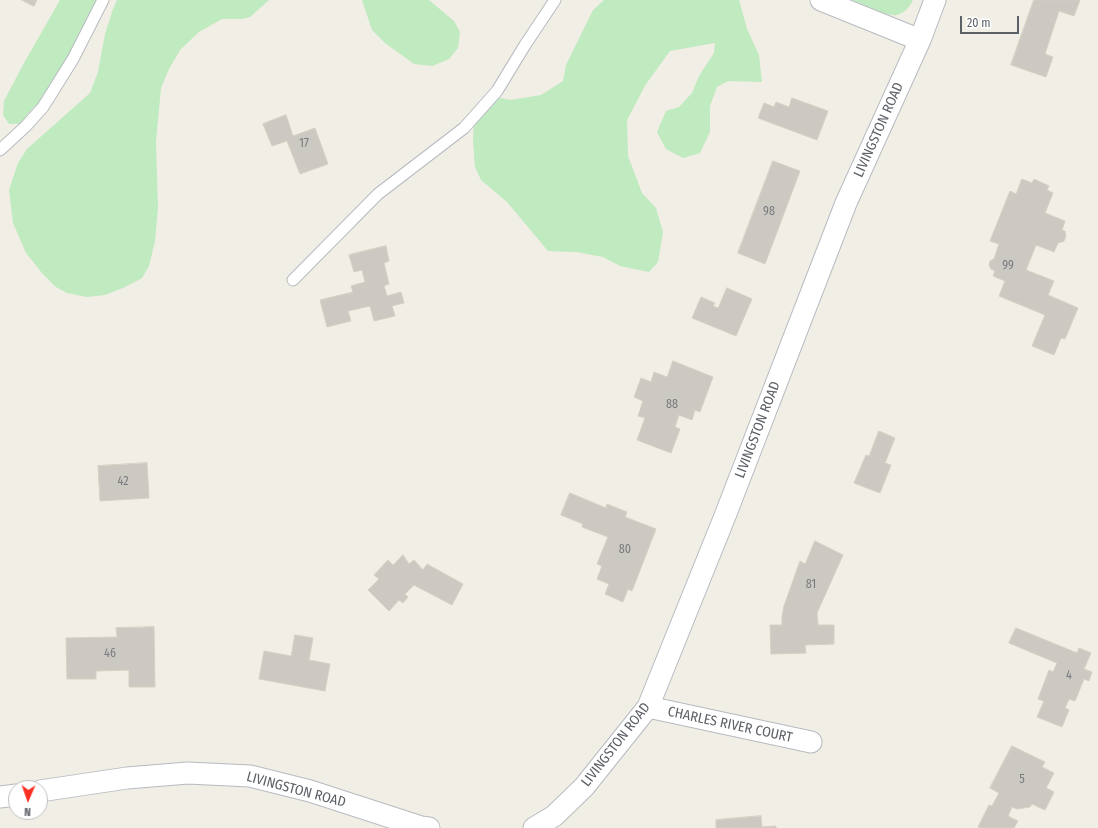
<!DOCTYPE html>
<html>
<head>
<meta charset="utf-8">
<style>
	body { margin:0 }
	#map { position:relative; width:1098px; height:828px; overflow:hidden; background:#f0eee5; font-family:"Fira Sans Condensed",sans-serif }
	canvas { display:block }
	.north { position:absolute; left:8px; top:780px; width:40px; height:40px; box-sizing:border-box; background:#fff; border:1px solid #bec0c2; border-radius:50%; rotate:182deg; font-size:11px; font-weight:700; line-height:16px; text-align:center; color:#5c6167 }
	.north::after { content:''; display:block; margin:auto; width:14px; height:18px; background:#f93022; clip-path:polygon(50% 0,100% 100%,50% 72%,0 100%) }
	.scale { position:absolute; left:960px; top:16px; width:59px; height:18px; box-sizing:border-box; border:2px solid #5c6167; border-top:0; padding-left:5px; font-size:12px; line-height:14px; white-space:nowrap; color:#5c6167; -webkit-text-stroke:3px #fff; paint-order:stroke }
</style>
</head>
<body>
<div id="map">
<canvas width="1098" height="828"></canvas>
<div class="north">N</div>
<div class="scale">20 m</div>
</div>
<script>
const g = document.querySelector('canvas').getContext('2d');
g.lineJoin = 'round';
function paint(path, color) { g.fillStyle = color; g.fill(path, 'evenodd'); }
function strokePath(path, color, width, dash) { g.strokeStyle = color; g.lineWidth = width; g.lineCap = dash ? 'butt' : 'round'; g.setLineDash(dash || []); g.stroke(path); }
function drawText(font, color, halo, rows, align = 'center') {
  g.font = font + ' "Fira Sans Condensed",sans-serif'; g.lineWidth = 3; g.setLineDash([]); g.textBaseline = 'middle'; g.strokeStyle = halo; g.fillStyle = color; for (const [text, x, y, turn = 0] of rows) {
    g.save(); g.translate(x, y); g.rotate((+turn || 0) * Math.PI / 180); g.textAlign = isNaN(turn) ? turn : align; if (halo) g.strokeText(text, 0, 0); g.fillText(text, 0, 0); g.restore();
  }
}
const green = new Path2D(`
	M60 0H96L57 89 34 107 19 124H9L3 115 4 101 24 63Z
	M117 0H269L250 17 242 19H222L199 32 180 50 169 69 161 88 156 142 158 208 155 241 149 266 142 278 125 287 105 295 87 297 67 293 56 287 42 273 26 253 13 223 9 190 18 163 27 149 90 93 98 72 105 34 113 9Z
	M362 0H429L454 21 460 32 458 48 449 59 432 66 414 64 385 43 372 30Z
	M604 0H739L747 29 759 55 762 82 728 81 717 87 710 106V132L700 153 683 158 666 149 657 132 666 111 679 107 692 93 699 76 714 53 715 43 670 51 646 84 627 120 628 156 642 193 656 208 663 232 658 262 649 272 620 266 603 257 576 252 548 251 507 202 481 180 475 167 473 140 474 123 491 96 511 100 541 95 563 81 566 65 593 10Z
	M852 0H913C910 7 904 13 897 15 886 17 862 4 852 0Z`);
const building = new Path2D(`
	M22 0H37L34 6Z
	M1034 0H1080L1074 16 1059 11 1045 54 1053 57 1046 77 1011 65Z
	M792 98 828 111 817 140 758 118 764 103 774 107 776 102 789 107Z
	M286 115 293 136 315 128 328 164 300 174 287 141 272 146 263 124Z
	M773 161 800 171 765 264 738 253Z
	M1022 179 1032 183 1034 179 1049 186 1047 190 1053 193 1045 213 1065 221 1062 230 1065 231 1066 236 1064 241 1058 243 1054 252 1036 245 1026 270 1054 281 1048 295 1078 308 1065 339 1061 338 1054 355 1032 346 1045 315 999 296 1005 281 993 276 995 271 991 269 989 265 990 261 994 259 999 244 990 241 1010 191 1016 194Z
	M386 246 389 261 384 263 389 284 384 286 387 296 401 292 404 303 392 306 395 316 374 321 370 306 348 311 351 321 327 327 320 300 353 292 351 286 365 282 362 270 354 272 349 255Z
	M727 288 752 299 736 336 692 318 701 297 715 303 713 306 718 308Z
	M673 361 713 377 700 412 695 410 692 420 679 415 675 427 680 429 671 453 637 440 645 418 638 416 643 401 634 397 641 378 651 382 654 372 667 377Z
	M879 431 895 438 885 463 891 465 880 493 854 483 866 455 869 456Z
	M147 463 149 498 100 501 98 466Z
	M570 493 606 508 607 504 627 512 625 517 656 529 632 591 628 589 623 602 605 594 609 584 597 579 602 566 597 564 608 537 582 527 583 524 561 515Z
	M815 541 843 555 817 613 818 625H834V644L805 645 806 653 771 654 770 625H782V616L784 606 800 561 805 564Z
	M403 555 409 564 414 560 423 570 427 564 463 584 452 605 414 585 405 594 408 597 403 603 399 600 389 611 368 590 379 579 374 575 388 560 393 565Z
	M154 627 155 687H129V670L96 671V679H67L66 638 117 637 116 628Z
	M1016 628 1077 653 1079 648 1091 653 1084 669 1092 672 1089 681 1084 679 1075 701 1069 699 1065 708 1069 710 1062 727 1037 717 1044 701 1038 699 1049 670 1053 672 1057 663 1009 643Z
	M295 635 313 638 309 660 330 664 325 691 259 679 264 651 291 656Z
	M1012 746 1045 762 1042 767 1054 773 1046 788 1054 792 1045 810 1032 804 1030 807 1017 809 1012 807 1008 816 1018 821 1014 828H980L978 827 989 805 992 806 999 793 990 788Z
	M761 816 762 827 776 826V828H716V820Z`);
const lane = new Path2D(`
	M0 150 26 126 43 107 73 59 103 0
	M293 280 378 194 464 128 497 91 525 45 555 0`);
const street = new Path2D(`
	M821 0 920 40
	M648 707 811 742
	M40 791 127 778 188 773 250 776 310 791 421 827 429 828
	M0 797 16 795
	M534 828 554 816 584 787 648 707 725 516 846 203 920 40 935 0`);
const numberNames = [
	["17",304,144],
	["98",769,212],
	["99",1008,266],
	["88",672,405],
	["42",123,482],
	["80",625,550],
	["81",811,585],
	["46",110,654],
	["4",1069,676],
	["5",1022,780]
];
const streetNames = [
	["LIVINGSTON ROAD",879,130,-66],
	["LIVINGSTON ROAD",758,430,-69],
	["CHARLES RIVER COURT",730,725,12],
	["LIVINGSTON ROAD",616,745,-52],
	["LIVINGSTON ROAD",296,790,15]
];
paint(green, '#c0eabf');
paint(building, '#ccc8c2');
strokePath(building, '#d6d0c2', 1);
strokePath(lane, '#b7bbc0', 13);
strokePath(street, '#b7bbc0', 23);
strokePath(lane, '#fff', 11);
strokePath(street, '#fff', 21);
drawText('12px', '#787b7e', null, numberNames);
drawText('14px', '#5c6167', '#fff', streetNames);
</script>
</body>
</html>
